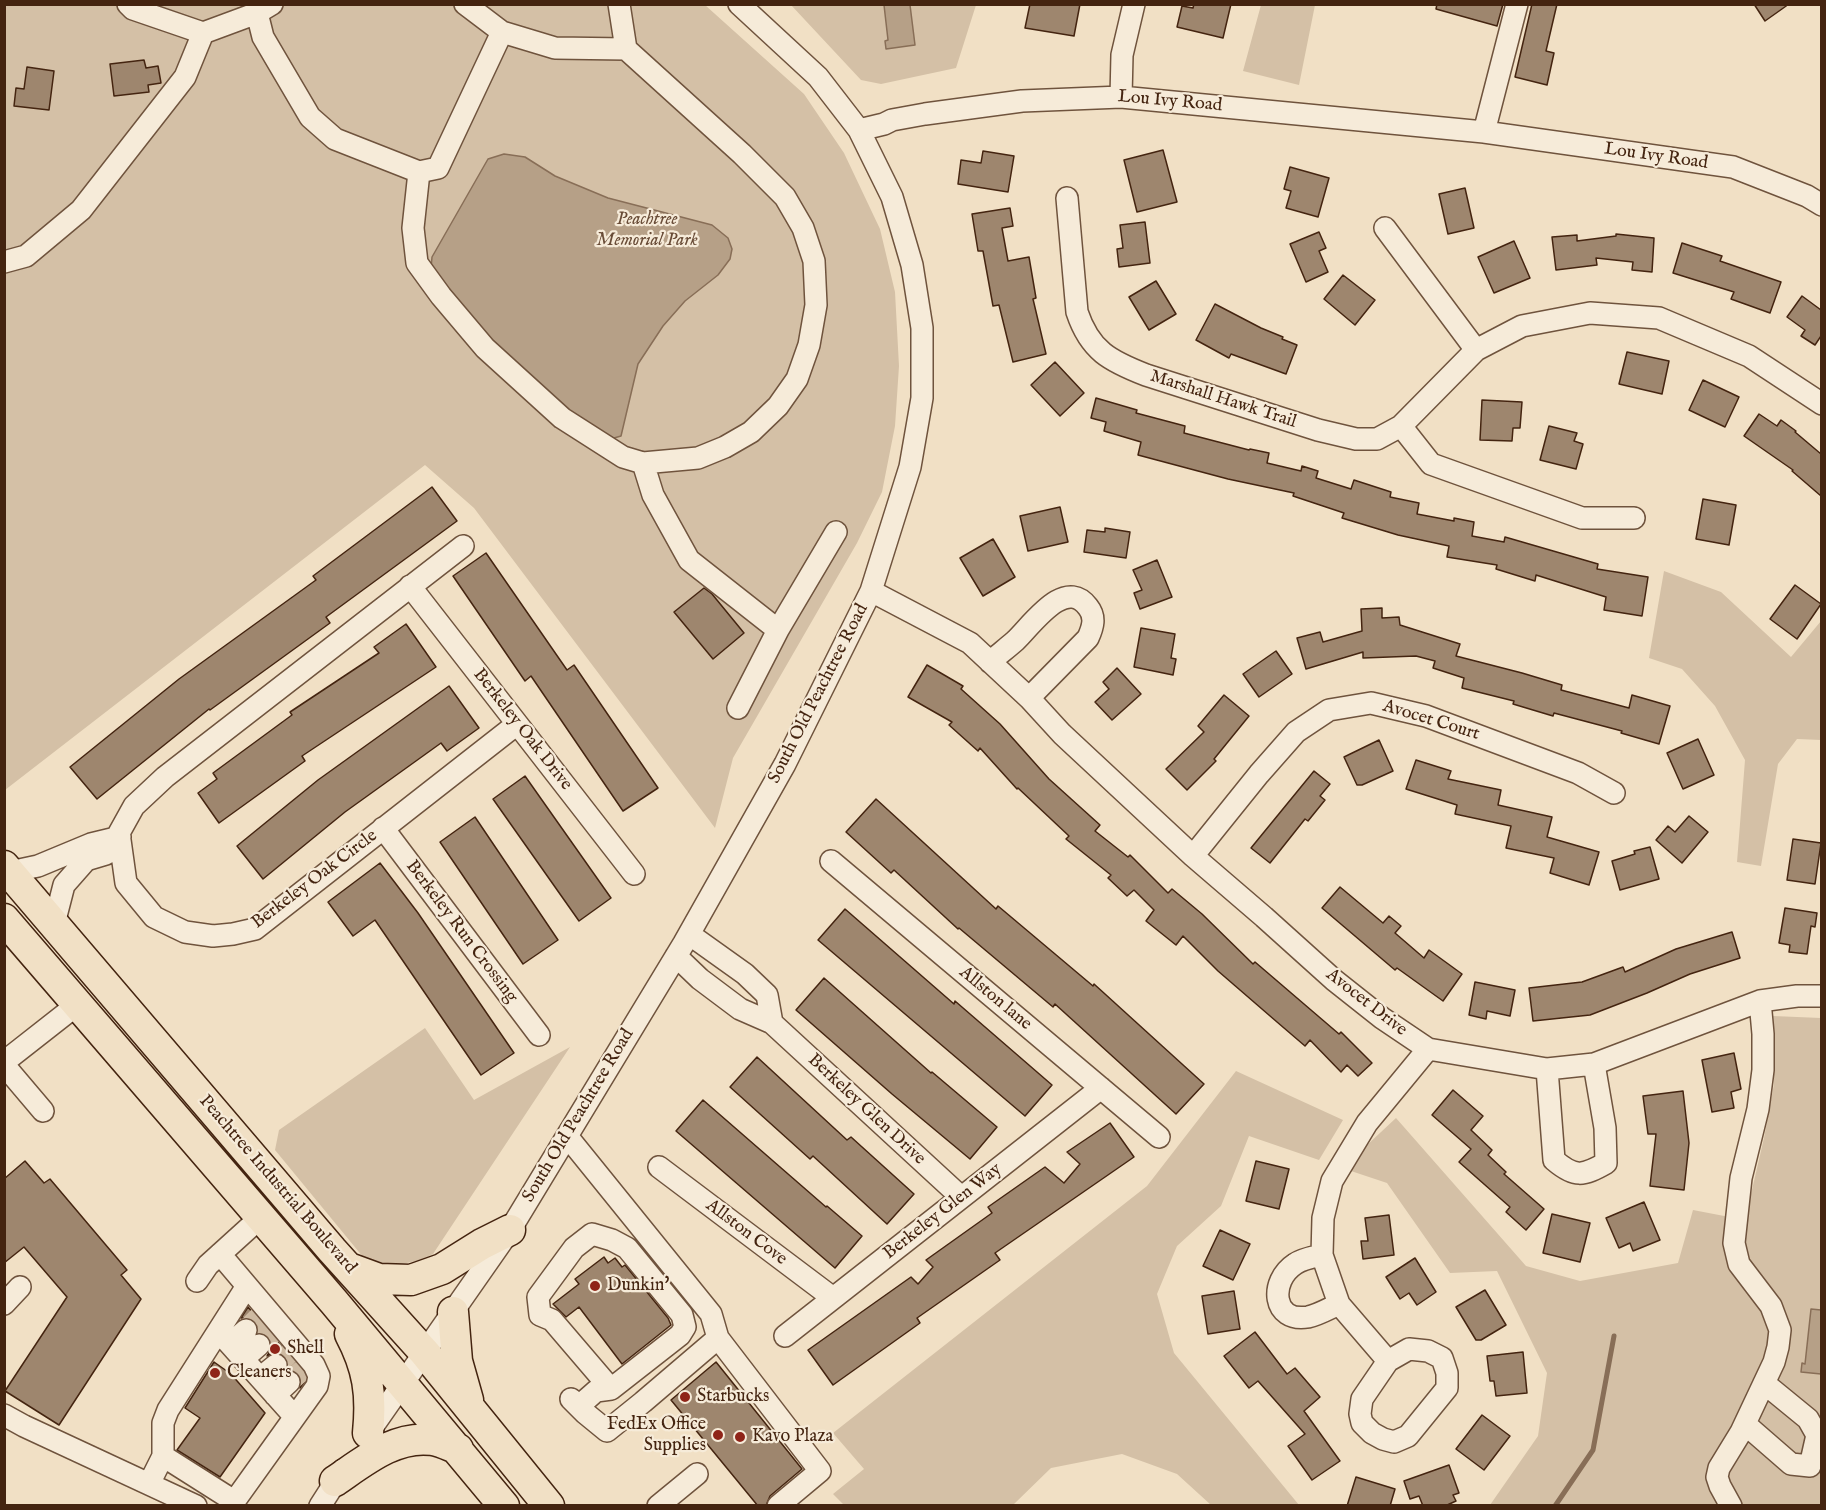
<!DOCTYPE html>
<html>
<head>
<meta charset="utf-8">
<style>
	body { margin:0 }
	#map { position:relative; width:1826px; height:1510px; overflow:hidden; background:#f1e0c5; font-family:"IM FELL English",serif }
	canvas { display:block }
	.frame { position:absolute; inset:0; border:6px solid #442410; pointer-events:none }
</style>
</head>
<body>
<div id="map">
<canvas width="1826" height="1510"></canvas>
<div class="frame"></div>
</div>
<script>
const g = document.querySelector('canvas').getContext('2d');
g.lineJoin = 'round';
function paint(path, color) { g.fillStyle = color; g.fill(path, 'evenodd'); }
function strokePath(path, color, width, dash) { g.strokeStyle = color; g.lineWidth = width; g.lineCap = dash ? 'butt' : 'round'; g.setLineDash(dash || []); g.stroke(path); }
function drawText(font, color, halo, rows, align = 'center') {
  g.font = font + ' "IM FELL English",serif'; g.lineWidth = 4.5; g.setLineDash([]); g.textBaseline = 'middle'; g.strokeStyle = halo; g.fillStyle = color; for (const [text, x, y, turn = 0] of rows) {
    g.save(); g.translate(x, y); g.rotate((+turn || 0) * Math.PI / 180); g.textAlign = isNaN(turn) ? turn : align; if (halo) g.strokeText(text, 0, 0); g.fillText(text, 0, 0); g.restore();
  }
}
const green = new Path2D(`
	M5 5H705L804 94 844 153 880 229 895 292 899 366 895 426 882 492 857 543 733 758 715 828 474 508 425 465 5 790Z
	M791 5H976L956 68 881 84 861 80Z
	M1261 5H1315L1299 85 1243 71Z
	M1664 571 1721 592 1791 657 1821 621V740L1797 739 1778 764 1761 866 1737 862 1745 760 1715 706 1682 669 1649 658Z
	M1773 1016 1821 1018V1505H1490L1538 1436 1547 1373 1497 1271 1450 1273 1387 1183 1351 1171 1366 1146 1396 1118 1526 1266 1580 1281 1678 1263 1693 1210 1745 1220 1764 1138 1774 1084Z
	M425 1028 474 1100 570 1047 433 1254C411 1265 393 1266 368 1263L275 1150 279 1130Z
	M1236 1071 1343 1120 1319 1160 1249 1136 1221 1206 1177 1246 1157 1294 1174 1353 1299 1505H1211L1177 1474 1122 1454 1051 1468 1013 1505H844L833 1494 864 1469 833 1433 1147 1186Z`);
const water = new Path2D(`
	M884 5H910L915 45 886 49 885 41 888 40Z
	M504 154 525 157 555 176 608 198 712 225 728 238 732 249 730 259 718 275 685 301 663 326 638 364 621 436 614 438 604 435 560 406 488 340 431 268 432 257 488 159Z
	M1811 1309 1821 1310V1374L1801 1372 1802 1363 1805 1364Z`);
const stream = new Path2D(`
	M1555 1506 1593 1450 1614 1336`);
const building = new Path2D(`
	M1030 4H1080L1074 36 1025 28Z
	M1194 4H1231L1223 38 1177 27 1182 6 1193 8Z
	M1437 4H1503L1497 26 1436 9Z
	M1532 4H1557L1546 51 1554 53 1547 85 1515 77Z
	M1754 4H1789L1765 21Z
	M144 60 146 68 158 66 161 83 148 85 149 92 114 96 110 64Z
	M27 67 54 71 49 110 14 106 16 88 24 89Z
	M1163 150 1177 202 1137 212 1124 160Z
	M983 151 1014 156 1008 192 958 184 961 160 981 163Z
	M1290 167 1329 178 1318 217 1286 208 1291 191 1284 189Z
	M1465 188 1474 228 1448 234 1439 194Z
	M1010 208 1013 226 1002 228 1008 261 1029 257 1036 298 1033 299 1046 354 1013 362 999 305 993 306 983 251H978L972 214Z
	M1145 222 1150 263 1119 267 1117 249 1123 248 1120 225Z
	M1319 232 1326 248 1319 251 1328 272 1306 282 1290 244Z
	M1616 234 1654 238 1652 272 1632 270 1633 262 1596 258 1597 265 1556 270 1552 237 1577 235V241L1616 236Z
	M1514 241 1530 278 1494 293 1478 257Z
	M1682 243 1722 256 1720 261 1781 282 1770 313 1731 299 1734 292 1673 273Z
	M1343 275 1375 300 1355 325 1324 299Z
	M1156 281 1176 314 1149 330 1129 297Z
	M1802 296 1821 310V336L1815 345 1801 336 1805 330 1787 317Z
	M1215 304 1261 328 1283 337 1282 339 1297 345 1286 374 1231 354 1229 358 1196 340Z
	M1627 352 1669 361 1662 394 1619 384Z
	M1055 362 1084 393 1060 416 1031 385Z
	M1703 380 1739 397 1725 427 1689 410Z
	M1096 398 1137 410 1136 413 1185 426 1184 433 1249 450 1250 449 1269 453 1267 463 1301 471 1302 466 1318 471 1316 478 1351 489 1354 480 1391 492 1390 497 1419 503 1417 514 1454 521V518L1474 522 1472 536 1504 542 1505 537 1598 564 1597 569 1648 577 1642 616 1604 610 1606 597 1536 575 1535 581 1496 569 1497 565 1447 557 1449 546 1398 535 1342 518 1344 513 1293 496 1294 493 1228 479 1138 455 1141 442 1104 431 1106 422 1091 418Z
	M1482 400 1522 402 1520 428H1513L1512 441 1480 440Z
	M1759 414 1777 426 1781 420 1796 431 1795 432 1821 454V496L1792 471 1793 470 1744 436Z
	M1549 426 1577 433 1574 441 1583 444 1576 469 1540 460Z
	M432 487 457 521 326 617 330 623 210 710 209 709 97 799 70 767 179 679 316 580 313 576Z
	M1703 499 1736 505 1729 545 1696 539Z
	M1060 507 1068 542 1028 551 1020 516Z
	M1105 528 1130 532 1126 558 1084 552 1087 530 1105 532Z
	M993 539 1015 577 983 596 960 558Z
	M486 553 567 670 574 665 658 788 623 811 531 676 525 681 453 576Z
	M1157 560 1172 597 1140 609 1134 593 1142 590 1133 570Z
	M1795 585 1821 604 1797 639 1770 619Z
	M704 588 712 594 744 633 713 659 674 612Z
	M1382 608V618L1399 617 1400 625 1460 644 1456 656 1522 673 1562 685 1561 690 1629 708 1632 695 1670 706 1659 744 1621 733 1622 731 1554 713 1553 716 1513 704 1514 701 1462 688 1464 678 1433 668 1435 661 1416 656 1363 658V652L1306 669 1297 638 1320 632 1323 642 1362 631 1361 609Z
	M406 624 436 667 302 756 305 761 219 823 198 793 217 779 213 773 292 715 290 712 379 653 374 647Z
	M1141 628 1175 634 1171 658 1176 659 1173 675 1134 667Z
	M1276 651 1292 674 1259 697 1243 674Z
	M927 665 963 686 961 689 1000 724 1049 779 1100 825 1095 831 1128 857 1130 855 1168 893 1172 889 1202 914 1253 964 1255 962 1339 1034 1341 1032 1372 1063 1358 1076 1347 1065 1341 1072 1310 1040 1305 1046 1277 1022 1218 971 1183 936 1176 945 1146 921 1154 910 1134 890 1127 896 1108 878 1111 875 1066 839 1069 836 1018 788 1017 789 980 748 978 751 949 725 952 722 908 697Z
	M1117 668 1141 694 1112 720 1095 702 1109 689 1103 682Z
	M449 686 479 728 447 751 441 743 345 812 263 879 237 846 318 780Z
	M1224 695 1249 716 1214 759 1216 761 1187 790 1166 769 1204 732 1198 726Z
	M1698 739 1714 775 1683 789 1667 753Z
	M1379 740 1393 771 1362 785H1357L1344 757Z
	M1416 760 1451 771 1448 779 1501 790 1498 805 1552 817 1547 837 1599 852 1589 885 1550 873 1554 858 1506 848 1511 826 1455 814 1457 805 1406 789Z
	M1314 771 1330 784 1320 796 1325 800 1308 821 1305 819 1270 863 1251 848Z
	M525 776 611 898 579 921 493 799Z
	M876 799 996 909 998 906 1093 986 1094 984 1204 1084 1176 1114 1055 1004 1053 1007 959 928 958 929 894 870 891 873 846 832Z
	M1689 816 1708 832 1682 863 1656 840 1668 826 1675 832Z
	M475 817 558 940 523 964 440 842Z
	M1793 839 1821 843 1815 884 1787 880Z
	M1650 847 1659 879 1620 890 1612 861 1635 854 1634 851Z
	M380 863 418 913 514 1053 481 1075 375 920 353 936 328 902Z
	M1340 887 1383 923 1389 916 1401 926 1395 933 1424 958 1429 950 1462 974 1443 1001 1397 968 1395 970 1322 908Z
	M1785 908 1817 913 1815 927 1811 926 1807 954 1789 952 1790 945 1779 943Z
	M845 909 954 1004 955 1001 1052 1085 1025 1116 818 940Z
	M1732 932 1740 958 1690 974 1647 993 1590 1015 1533 1021 1529 988 1582 982 1623 967 1625 972 1676 949Z
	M824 978 931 1073 932 1072 997 1127 970 1159 892 1094 796 1010Z
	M1475 982 1515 990 1510 1016 1487 1011 1486 1019 1469 1015Z
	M1734 1053 1741 1089 1731 1092 1734 1108 1712 1112 1702 1060Z
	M757 1057 847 1140 851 1137 914 1194 887 1224 813 1156 810 1159 730 1087Z
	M1453 1090 1483 1116 1471 1130 1492 1150 1488 1155 1506 1172 1504 1174 1544 1209 1526 1230 1506 1212 1510 1207 1459 1162 1471 1149 1432 1115Z
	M1683 1091 1689 1143 1684 1190 1650 1186 1656 1134H1648L1643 1096Z
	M703 1100 826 1207 827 1206 862 1236 835 1268 676 1131Z
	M1110 1123 1134 1157 995 1253 1000 1260 917 1318 920 1323 833 1385 808 1350 911 1277 918 1284 933 1267 926 1260 992 1213 988 1207 1045 1167 1064 1183 1080 1164 1067 1152Z
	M25 1161 44 1183 50 1179 127 1270 121 1275 141 1299 59 1425 5 1391 67 1297 24 1247 4 1263V1179Z
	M1256 1161 1289 1169 1279 1209 1246 1201Z
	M1644 1202 1660 1240 1633 1251 1630 1243 1619 1248 1606 1218Z
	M1552 1214 1590 1223 1580 1262 1543 1253Z
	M1389 1215 1394 1255 1363 1259 1361 1241H1368L1365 1218Z
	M1220 1230 1250 1244 1233 1280 1203 1266Z
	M604 1257 608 1263 615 1258 622 1267 625 1265 668 1318 671 1325 622 1364 579 1307 566 1317 553 1304 579 1284 575 1279Z
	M1415 1258 1436 1292 1417 1305 1409 1293 1400 1299 1386 1277Z
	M1485 1290 1506 1325 1481 1340H1476L1456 1307Z
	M1234 1291 1240 1329 1208 1334 1202 1296Z
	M248 1307 303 1372 306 1378 305 1381 300 1388 301 1379 298 1373 288 1370V1362L285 1357 280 1353 275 1352 267 1356 271 1349V1342L269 1337 264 1333H258V1327L255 1321 250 1318H241Z
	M1255 1332 1287 1374 1295 1368 1320 1397 1304 1411 1340 1461 1312 1480 1288 1446 1305 1434 1258 1381 1249 1388 1224 1356Z
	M1523 1352 1527 1393 1496 1396 1494 1381H1490L1487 1356Z
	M214 1362 231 1374 265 1413 220 1477 177 1450 200 1418 185 1408Z
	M716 1362 802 1469 770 1496 766 1506H758L671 1400Z
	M1482 1415 1510 1436 1484 1470 1456 1449Z
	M1449 1465 1459 1493 1453 1495 1456 1501 1445 1506H1423L1419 1496 1410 1499 1404 1481Z
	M1356 1477 1395 1489 1390 1506H1347Z`);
const minorTunnel = new Path2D(`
	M246 1330 260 1316
	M259 1345 274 1332
	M276 1365 291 1352
	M289 1382 305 1368`);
const minor = new Path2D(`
	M128 4 133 9 203 33
	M257 13 263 37 310 117 335 139 419 172 438 168 502 32 465 4
	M502 32 555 48 626 49 619 4
	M1121 97 1122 55 1134 4
	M859 130 884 124 892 120 925 114 1022 101 1121 97 1484 132 1733 167 1807 196 1822 205
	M1484 132 1517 4
	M419 172 413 228 417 263 441 296 485 348 562 418 623 457 643 463 698 458 725 447 751 432 778 406 797 379 809 345 816 305 814 261 803 228 785 197 742 154 626 49
	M1067 198 1077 312C1090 351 1110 361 1146 375L1318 430 1356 439H1377L1401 426 1476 350 1522 326 1590 313 1659 318 1749 356 1822 404
	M1385 228 1476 350
	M4 262 26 256 81 210 185 77 203 33 257 13 272 4
	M1401 426 1431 464 1582 518H1634
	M643 463 653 495 689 560 778 630 738 708
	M463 546 165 777 134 806 119 833 126 883 154 917 185 932 213 936 233 934 255 929 517 724
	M410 586 634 874
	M871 591 970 643 1029 698 1062 734 1193 856 1264 917 1334 980 1382 1018 1428 1049 1547 1069 1594 1064 1760 1001 1797 996H1822
	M778 630 836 532
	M990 662C998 655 1007 648 1015 641 1032 625 1065 576 1088 607 1096 617 1093 627 1088 638L1029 698
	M383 828 539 1035
	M1193 856 1259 774 1296 732 1329 710 1371 703 1426 716 1578 773 1614 793
	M831 861 1159 1137
	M10 872 38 866 91 844 120 837
	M54 924 64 885 86 860 106 854
	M689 934 745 974 767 995 772 1023
	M676 956 700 979 740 1009 772 1023 961 1197
	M4 1062 78 1004
	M4 1065 43 1111
	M1547 1069 1554 1160C1575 1178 1583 1176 1606 1163L1605 1128 1594 1064
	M567 1136 711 1314 718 1338
	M659 1167 833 1298
	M220 1254 314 1365 319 1376 317 1386 231 1506
	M1322 1255C1313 1257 1302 1259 1295 1264 1269 1281 1272 1323 1308 1317 1318 1315 1330 1308 1339 1304
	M197 1281 208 1265 261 1217
	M4 1304 20 1287
	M219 1332 294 1416
	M785 1336 1101 1088
	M230 1344 246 1330
	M1409 1349 1428 1351 1442 1358 1447 1373V1388L1408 1436 1394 1442 1383 1439 1372 1433 1362 1423 1360 1414 1362 1399 1388 1361Z
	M243 1359 259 1345
	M1388 1361 1339 1304 1322 1255 1323 1218 1332 1181 1367 1123 1428 1049
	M260 1378 276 1365
	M275 1395 289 1382
	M571 1399 585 1413 607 1431 643 1402 718 1338 820 1471 778 1506
	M579 1406 596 1391 611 1389 680 1335 685 1327 682 1315 627 1248 612 1240 592 1234 574 1248 538 1297 540 1315 552 1320 611 1389
	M4 1415 24 1426 196 1506
	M1745 1424 1791 1464 1810 1466 1817 1435 1808 1419 1764 1383
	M369 1432 510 1230 684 943 785 764 871 591 910 467 922 398V328L912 265 892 197 859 130 818 77 739 4
	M163 1456 234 1501
	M149 1484 163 1456V1423L168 1410 247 1286
	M320 1506 343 1470
	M658 1506 697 1474
	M1731 1506 1720 1486 1717 1477 1719 1468 1741 1432 1774 1362 1778 1347 1780 1330 1771 1306 1739 1264 1734 1243 1741 1178 1758 1109 1763 1070V1034L1760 1001`);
const highway = new Path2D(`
	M4 866 332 1250 425 1353 549 1506
	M4 919 334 1302 504 1506
	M349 1268 379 1279 411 1280 442 1269 482 1244 510 1230
	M453 1312 457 1361 468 1400
	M350 1334C368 1368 372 1394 368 1433
	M335 1481C363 1462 395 1435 432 1440 440 1441 450 1446 458 1449`);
const markers = [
	[595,1286,6,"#8f2418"],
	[275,1349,6,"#8f2418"],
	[215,1373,6,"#8f2418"],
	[685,1397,6,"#8f2418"],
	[718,1435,6,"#8f2418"],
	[740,1437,6,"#8f2418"]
];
const streetNames = [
	["Lou Ivy Road",1170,102,5],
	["Lou Ivy Road",1656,157,8],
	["Marshall Hawk Trail",1223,400,18],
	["South Old Peachtree Road",819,694,-63],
	["Avocet Court",1431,721,17],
	["Berkeley Oak Drive",522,730,52],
	["Berkeley Oak Circle",315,880,-37],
	["Berkeley Run Crossing",461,932,53],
	["Allston lane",995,999,40],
	["Avocet Drive",1366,1003,38],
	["Berkeley Glen Drive",866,1110,43],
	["South Old Peachtree Road",579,1116,-59],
	["Peachtree Industrial Boulevard",277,1185,49],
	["Berkeley Glen Way",943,1212,-38],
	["Allston Cove",746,1233,37]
];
const parkNames = [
	["Peachtree",647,220],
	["Memorial Park",647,241]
];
const poiNames = [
	["Dunkin'",607,1286],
	["Shell",287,1349],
	["Cleaners",227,1373],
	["Starbucks",697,1397],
	["FedEx Office",706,1425,"right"],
	["Supplies",706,1446,"right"],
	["Kavo Plaza",752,1437]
];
paint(green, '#d4c0a6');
paint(water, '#b6a087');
strokePath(water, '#886e57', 1.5);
strokePath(stream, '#886e57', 5);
paint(building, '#9e866e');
strokePath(building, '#442410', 1.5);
strokePath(minorTunnel, '#cebaa1', 21, [21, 10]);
strokePath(minor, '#6f533d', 24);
strokePath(highway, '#442410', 33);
strokePath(minor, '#f6ebd9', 21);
strokePath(highway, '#f1e0c5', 30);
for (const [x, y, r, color] of markers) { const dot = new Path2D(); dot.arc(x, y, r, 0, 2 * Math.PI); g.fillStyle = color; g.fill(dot); strokePath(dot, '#f6ebd9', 2); }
drawText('18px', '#442410', '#f6ebd9', streetNames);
drawText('italic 18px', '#684b36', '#f6ebd9', parkNames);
drawText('18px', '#442410', '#f6ebd9', poiNames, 'left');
</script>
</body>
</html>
